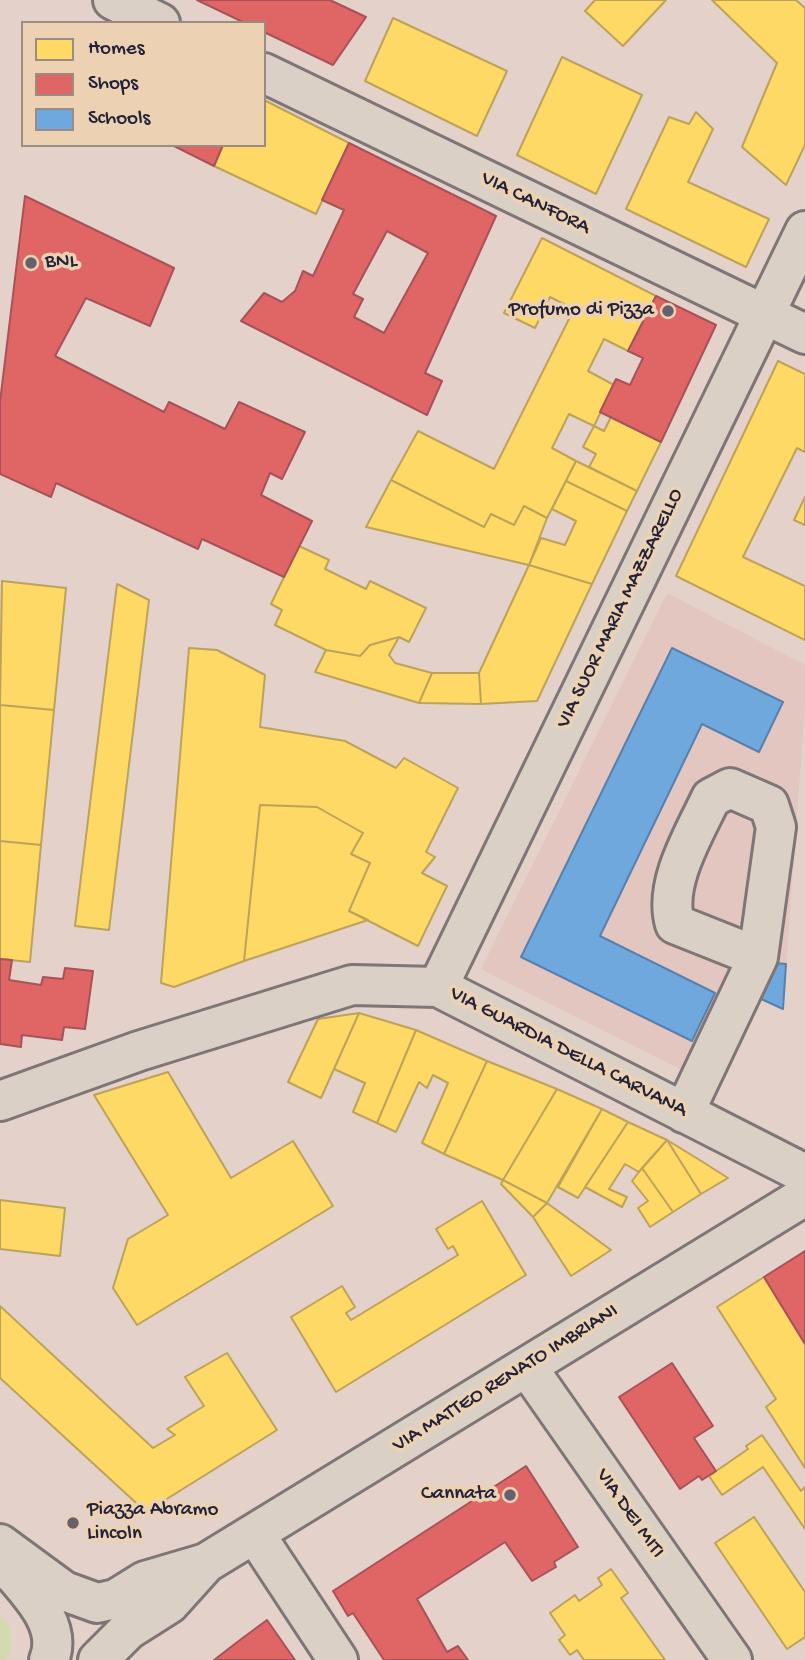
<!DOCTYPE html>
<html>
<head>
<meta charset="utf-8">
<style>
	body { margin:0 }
	#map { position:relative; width:805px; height:1660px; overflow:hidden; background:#e4d1c9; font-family:"Gochi Hand",sans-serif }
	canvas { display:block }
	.legend { position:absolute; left:21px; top:21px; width:245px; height:126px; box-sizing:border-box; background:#ecd2b3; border:2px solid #9b8c83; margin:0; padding:9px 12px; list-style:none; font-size:21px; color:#22223b }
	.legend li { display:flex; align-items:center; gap:14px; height:35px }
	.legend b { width:35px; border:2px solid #9b8c83 }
</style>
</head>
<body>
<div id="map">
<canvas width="805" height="1660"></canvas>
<ul class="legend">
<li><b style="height:19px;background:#ffd966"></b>Homes</li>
<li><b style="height:19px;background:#e06666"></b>Shops</li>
<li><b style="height:19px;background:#6fa8dc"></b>Schools</li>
</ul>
</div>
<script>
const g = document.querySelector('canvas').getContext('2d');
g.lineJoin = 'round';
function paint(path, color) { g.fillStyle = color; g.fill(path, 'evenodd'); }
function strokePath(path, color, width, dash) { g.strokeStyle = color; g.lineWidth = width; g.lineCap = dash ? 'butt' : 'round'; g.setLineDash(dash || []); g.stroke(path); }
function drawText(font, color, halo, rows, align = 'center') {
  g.font = font + ' "Gochi Hand",sans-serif'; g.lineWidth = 7; g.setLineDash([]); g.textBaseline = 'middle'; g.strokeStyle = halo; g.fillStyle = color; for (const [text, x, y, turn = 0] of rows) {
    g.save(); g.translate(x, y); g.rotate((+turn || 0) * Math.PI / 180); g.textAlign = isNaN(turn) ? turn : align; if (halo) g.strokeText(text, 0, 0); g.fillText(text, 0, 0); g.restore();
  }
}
const built = new Path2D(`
	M667 593 805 665V706L783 1009 759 998 714 1086 481 969Z`);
const green = new Path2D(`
	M0 1617 10 1627 11 1654 5 1660H0Z`);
const homes = new Path2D(`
	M595 0H666L623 46 585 11Z
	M712 0H796L805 8V145L786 185 742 147 777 63Z
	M393 18 507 71 477 136 365 81Z
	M562 57 642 95 596 194 517 155Z
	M264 100 349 143 316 214 214 166 223 145H264Z
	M696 112 713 129 688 182 769 219 746 267 626 209 669 117 689 124Z
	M542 238 656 296 628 351 604 339 588 371 614 385 594 426 569 414 552 448 576 461 547 518 524 506 514 525 491 514 484 527 391 480 418 431 494 469 574 309 550 297 535 328 504 313Z
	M778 361 805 374V452L797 448 743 557 805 586V640L676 576Z
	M611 417 661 442 637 491 589 467 596 454 583 447 594 426 604 431Z
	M576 461 637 491 627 511 566 481Z
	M391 480 484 527 491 514 514 525 524 506 547 518 529 565 366 527Z
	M566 481 627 511 592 584 529 565 541 538 565 545 576 521 552 509Z
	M805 497V525L794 520Z
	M299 546 329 560 325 569 366 589 370 581 426 608 409 642 399 637 370 645 360 656 326 650 275 625 282 610 271 604Z
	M529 565 592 584 537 701 481 704 479 673Z
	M2 581 66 588 54 710 0 705Z
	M117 584 149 600 109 930 75 926Z
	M399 637 389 655 395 663 432 673 419 703 315 672 326 650 360 656 370 645Z
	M189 648 217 650 265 675 260 727 345 741 396 768 404 758 458 788 426 852 435 857 422 873 447 886 418 946 349 911 370 863 351 854 363 833 317 807 260 805 244 961 174 987 161 983Z
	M432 673H479L481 704 419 703Z
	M0 705 54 710 41 845 0 841Z
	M260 805 317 807 363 833 351 854 370 863 349 911 368 920 244 961Z
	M0 841 41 845 30 962 0 959Z
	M359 1013 416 1030 377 1123 353 1112 365 1083 334 1069Z
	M359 1013 321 1098 288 1082 318 1019Z
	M416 1030 487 1061 444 1154 422 1143 448 1083 433 1075 427 1088 419 1082 396 1132 377 1123Z
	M487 1061 557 1089 503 1180 444 1154Z
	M168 1072 231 1178 293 1141 333 1206 137 1325 113 1288 128 1239 168 1215 94 1095Z
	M557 1089 602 1109 547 1203 503 1180Z
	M602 1109 628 1122 578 1198 558 1187Z
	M628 1122 667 1140 639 1172 625 1164 609 1189 627 1197 622 1207 585 1187Z
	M667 1140 701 1194 673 1212 642 1168Z
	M667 1140 698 1159 728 1178 701 1194Z
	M642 1168 673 1212 650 1227 638 1208 648 1201 632 1181Z
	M503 1180 547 1203 533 1217 501 1184Z
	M0 1200 65 1208 60 1256 0 1249Z
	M482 1201 526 1275 336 1392 291 1317 342 1286 355 1307 346 1313 351 1320 458 1255 453 1246 448 1249 436 1229Z
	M547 1203 611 1250 571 1276 533 1217Z
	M764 1277 805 1344V1468L766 1407 776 1399 717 1307Z
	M0 1306 153 1448 175 1435 167 1429 204 1406 185 1377 227 1353 277 1430 146 1512 0 1378Z
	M762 1435 801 1491 805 1487V1529L763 1467 722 1495 709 1476 748 1449 746 1446Z
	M754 1517 805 1592V1637L787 1649 715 1543Z
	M611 1569 628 1593 621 1598 665 1660H584L577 1650 570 1655 559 1640 565 1635 550 1613 575 1595 579 1601 602 1585 598 1578Z`);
const shops = new Path2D(`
	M197 0H330L366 17 333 65 264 32V23H245Z
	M349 143 496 216 425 373 442 381 427 415 241 321 264 293 282 302 295 291 303 271 313 276 344 210 322 200ZM387 231 428 253 384 333 354 317 363 299 353 294Z
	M172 145H223L214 166Z
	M25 196 174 268 150 326 86 298 55 356 164 412 169 402 225 429 239 402 305 432 282 479 270 473 261 495 312 521 284 577 202 539 198 549 56 483 51 497 0 474V402Z
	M656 296 716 325 661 442 600 412 616 379 630 385 643 358 628 351Z
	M0 959 12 960 9 980 41 985 43 977 63 979 65 968 93 971 85 1029 64 1027 62 1040 22 1035 21 1047 0 1044Z
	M805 1251V1344L764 1277Z
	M672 1363 713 1426 694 1438 716 1471 702 1480 699 1476 680 1489 619 1397Z
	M526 1466 578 1547 554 1562 556 1567 532 1581 505 1542 417 1599 447 1652 458 1646 468 1660H384L353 1613 348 1616 333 1591Z
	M267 1620 295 1660H214L240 1640Z`);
const schools = new Path2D(`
	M672 648 783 702 759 752 702 724 600 936 715 993 692 1041 521 957Z
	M775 963 786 964 783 1009 759 998Z`);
const minor = new Path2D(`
	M113 0 160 23
	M264 73 805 334
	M438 987 805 231
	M0 1101 139 1051 352 985 438 987 805 1174
	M684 1113 758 957 776 827 769 805 730 788 711 798C694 834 663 884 675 924L758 957
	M527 1367 732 1660
	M255 1534 338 1660`);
const major = new Path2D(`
	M0 1544 64 1591 97 1603 116 1599 145 1581 206 1563 805 1196
	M6 1565C26 1590 64 1624 49 1660
	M98 1660 128 1630 169 1604 206 1563`);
const markers = [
	[31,263,7,"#665f6d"],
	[668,311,7,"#665f6d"],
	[510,1495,7,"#665f6d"],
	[73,1523,7,"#665f6d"]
];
const streetNames = [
	["VIA CANFORA",535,204,26],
	["VIA SUOR MARIA MAZZARELLO",621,609,-64],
	["VIA GUARDIA DELLA CARVANA",568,1053,27],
	["VIA MATTEO RENATO IMBRIANI",506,1379,-32],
	["VIA DEI MITI",629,1514,55]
];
const poiNames = [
	["BNL",45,263],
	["Profumo di Pizza",654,311,"right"],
	["Cannata",496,1495,"right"],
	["Piazza Abramo",87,1511],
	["Lincoln",87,1535]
];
paint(built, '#e4c6c0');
paint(green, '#d2daae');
paint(homes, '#ffd966');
strokePath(homes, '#bda259', 2);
paint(shops, '#e06666');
strokePath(shops, '#a75259', 2);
paint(schools, '#6fa8dc');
strokePath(schools, '#5880ac', 2);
strokePath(minor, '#7e7576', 44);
strokePath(major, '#7e7576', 44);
strokePath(minor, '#dbd0c6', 38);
strokePath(major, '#dbd0c6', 38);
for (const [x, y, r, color] of markers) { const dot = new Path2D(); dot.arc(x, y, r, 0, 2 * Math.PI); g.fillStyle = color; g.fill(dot); strokePath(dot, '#ecd2b3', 2.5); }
drawText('21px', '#22223b', '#ecd2b3', streetNames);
drawText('21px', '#22223b', '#ecd2b3', poiNames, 'left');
</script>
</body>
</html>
